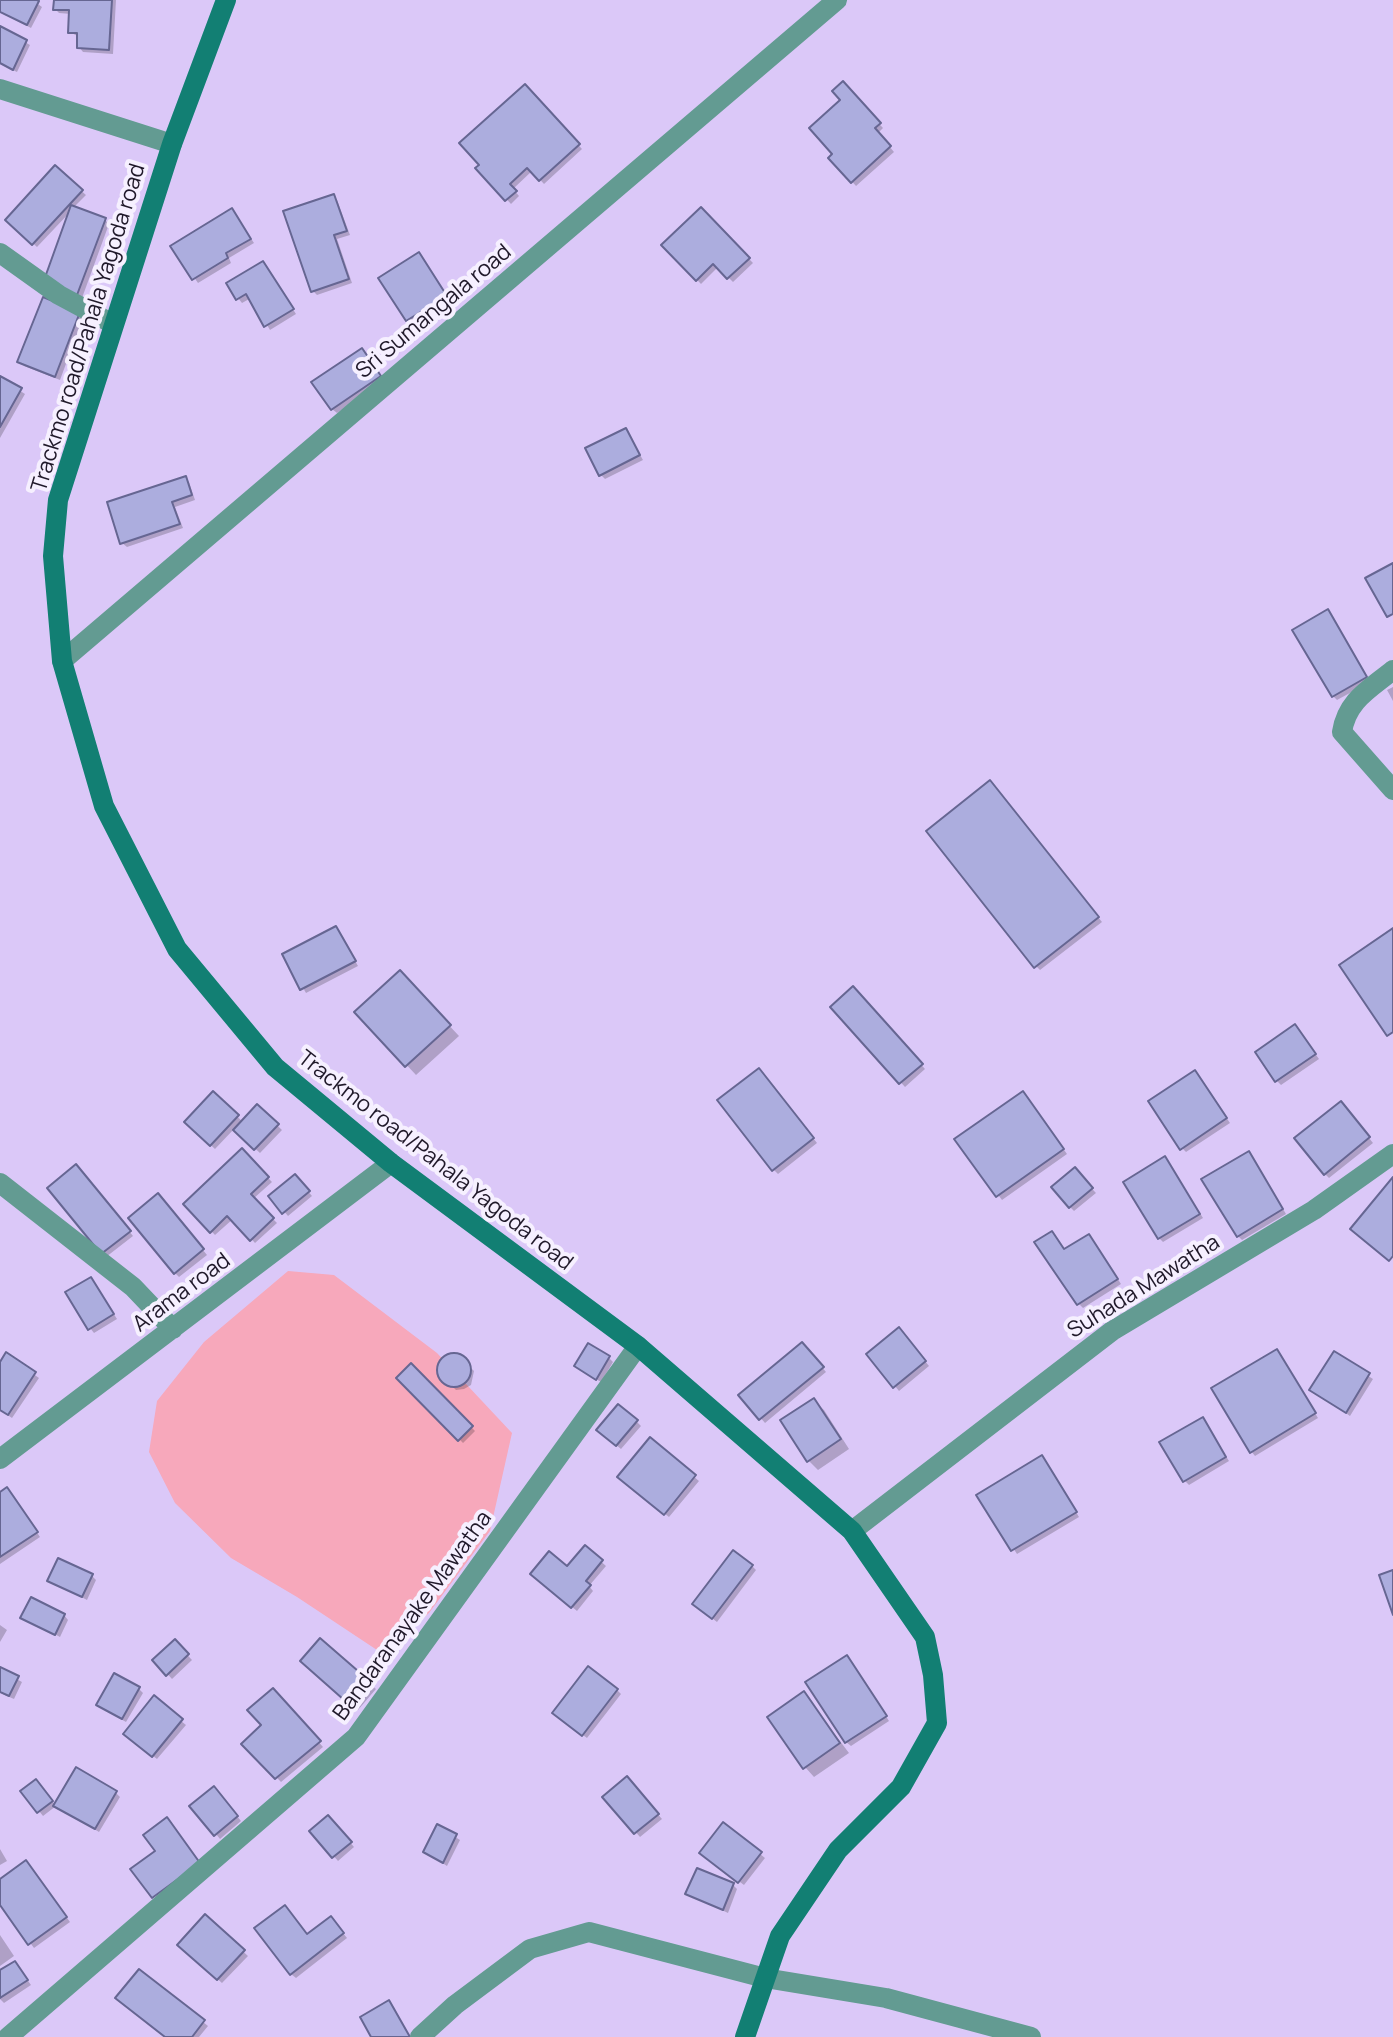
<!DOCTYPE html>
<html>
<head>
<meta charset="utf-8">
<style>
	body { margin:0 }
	canvas { display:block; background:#dbc8f8 }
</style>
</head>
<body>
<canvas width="1393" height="2037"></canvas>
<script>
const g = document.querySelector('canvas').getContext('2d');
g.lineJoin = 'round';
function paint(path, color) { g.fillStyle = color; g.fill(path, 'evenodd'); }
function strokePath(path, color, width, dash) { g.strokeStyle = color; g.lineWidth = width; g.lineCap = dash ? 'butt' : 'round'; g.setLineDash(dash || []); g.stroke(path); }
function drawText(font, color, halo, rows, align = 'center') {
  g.font = font + ' Manrope,sans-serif'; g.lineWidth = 8; g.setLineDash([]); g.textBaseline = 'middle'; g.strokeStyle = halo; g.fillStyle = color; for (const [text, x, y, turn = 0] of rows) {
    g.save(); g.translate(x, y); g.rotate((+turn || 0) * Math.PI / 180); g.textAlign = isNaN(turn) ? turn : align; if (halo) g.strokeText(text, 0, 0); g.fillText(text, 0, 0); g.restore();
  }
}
const green = new Path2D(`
	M288 1271 334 1275 437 1353 512 1433 490 1531 429 1613 383 1654 297 1597 231 1558 175 1503 149 1452 157 1401 204 1342Z`);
const shadow = new Path2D(`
	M0 0H32L42 7 31 28 0 12Z
	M56 0H116L113 54 83 52 79 47V37L70 32 71 14 59 13 55 9Z
	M0 28 30 45 17 72 0 64Z
	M842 84 883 128 878 133 894 152 856 186 831 158 835 154Z
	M525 87 582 149 544 184 532 171 513 189 519 196 511 204 478 168Z
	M55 168 86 195 73 208 105 220 109 224 82 298 50 287 72 210 37 247 8 220Z
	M333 196 337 200 350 235 337 239 352 283 317 295 313 291Z
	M232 210 254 243 229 258 231 263 198 283 173 247Z
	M701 210 753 263 733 282 718 267 701 284 664 245Z
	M423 259 450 300 412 324 381 278Z
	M263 263 296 314 270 330 251 298 242 303 238 298Z
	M44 300 83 318 60 380 24 366 20 361Z
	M362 350 384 381 337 413 332 409Z
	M0 378 25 394 0 438Z
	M626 430 643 460 605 479 601 475Z
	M185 478 189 482 195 500 175 507 183 528 127 547 122 543Z
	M1328 612 1370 682 1337 700 1333 696Z
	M1393 687V701L1387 690Z
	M994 787 1102 922 1040 970 1036 966Z
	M336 928 358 966 306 993 284 955Z
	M400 973 459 1036 416 1075 357 1012Z
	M853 989 925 1069 905 1087 832 1007Z
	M1299 1031 1319 1059 1281 1085 1277 1081Z
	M763 1074 817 1143 778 1174 773 1169Z
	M1199 1077 1230 1123 1186 1152 1182 1148Z
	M213 1094 243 1122 258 1107 282 1130 260 1153 234 1129 215 1149 186 1122Z
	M1027 1098 1067 1154 1002 1200 957 1140Z
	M1345 1108 1373 1143 1329 1178 1325 1174Z
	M242 1151 272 1182 253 1199 277 1223 255 1243 233 1219 215 1235 185 1204Z
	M1253 1158 1286 1214 1242 1240 1238 1236Z
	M1169 1163 1203 1218 1163 1242 1159 1238Z
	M1074 1170 1096 1193 1074 1211 1070 1207Z
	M80 1171 133 1236 106 1257 102 1253Z
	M295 1176 312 1196 288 1216 271 1196Z
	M162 1200 207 1255 179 1277 175 1273Z
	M1052 1233 1065 1251 1093 1240 1121 1284 1083 1308 1079 1304Z
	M95 1284 117 1319 94 1333 90 1328Z
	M903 1334 929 1366 899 1391 869 1354Z
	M806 1348 826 1372 765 1423 741 1395Z
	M1277 1351 1318 1418 1255 1456 1251 1451Z
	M1334 1354 1373 1379 1350 1416 1312 1390Z
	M7 1355 39 1378 12 1418 0 1410V1366Z
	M457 1355 474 1371 471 1385 464 1389 456 1390 440 1374 443 1360Z
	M609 1358 613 1362 601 1382 581 1370Z
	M411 1366 475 1431 463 1443 399 1378Z
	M814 1401 824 1410 849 1449 818 1470 808 1460Z
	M1202 1419 1229 1461 1189 1485 1185 1481Z
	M637 1422 641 1426 621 1449 603 1434Z
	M650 1440 699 1481 669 1517 624 1481Z
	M1046 1462 1079 1517 1017 1554 979 1496Z
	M11 1494 40 1537 0 1564V1495Z
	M586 1548 606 1566 589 1586 593 1591 577 1611 537 1578 567 1569Z
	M752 1566 756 1570 717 1622 699 1608Z
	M92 1576 96 1580 87 1600 49 1580Z
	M64 1615 68 1620 60 1637 23 1617Z
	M0 1625 7 1630 0 1642Z
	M321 1641 376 1689 358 1710 303 1661Z
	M175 1642 192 1660 172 1679 155 1660Z
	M851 1662 889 1721 851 1746 846 1742Z
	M0 1670 22 1682 14 1699 0 1693Z
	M139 1689 143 1693 126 1722 103 1709Z
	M617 1690 621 1694 587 1738 559 1717Z
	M273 1691 323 1747 281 1782 244 1744 263 1725Z
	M804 1694 849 1753 814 1777 805 1767Z
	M181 1721 186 1725 157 1759 130 1738Z
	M631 1783 662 1819 640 1837 605 1797Z
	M40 1785 56 1806 115 1792 120 1797 99 1832 56 1806 43 1816 23 1791Z
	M218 1793 241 1821 220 1839 216 1834Z
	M328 1817 354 1847 338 1861 312 1831Z
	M724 1825 765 1858 744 1885 706 1857Z
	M438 1826 460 1840 447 1866 425 1852Z
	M0 1849 7 1861 0 1865Z
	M30 1867 70 1922 34 1948 0 1902V1881Z
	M733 1885 737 1889 728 1913 688 1894Z
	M205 1917 248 1956 222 1983 180 1945Z
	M335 1923 347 1938 296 1978 291 1974 308 1937Z
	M0 1935 14 1956 0 1966Z
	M19 1968 31 1985 4 2003 0 1999V1973Z
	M203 2022 208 2026 199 2037H166Z`);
const building = new Path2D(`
	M0 0H37L39 1 27 25 0 12Z
	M54 0H112L109 50 77 48V33H68L69 10H53Z
	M0 26 27 40 13 70 0 63Z
	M843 81 881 123 875 128 891 146 851 183 828 158 832 154 809 128 840 100 832 91Z
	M525 84 580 144 539 181 527 168 510 184 517 191 505 201 475 168 479 165 459 143Z
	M55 165 83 190 32 245 5 220Z
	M334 194 347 231 334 235 349 279 311 292 283 211Z
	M71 205 106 218 77 295 43 283Z
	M701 207 750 258 727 279 713 264 696 281 661 245Z
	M232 208 251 239 226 253 228 258 192 280 170 246Z
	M419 252 447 296 406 321 378 278Z
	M263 261 294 309 264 327 246 294 236 300 226 283Z
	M43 297 80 312 55 377 17 362Z
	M362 348 381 376 331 410 311 382Z
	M0 376 22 388 0 427Z
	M626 428 640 455 599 476 585 448Z
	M186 476 192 495 172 502 180 524 120 544 107 502Z
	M1393 563V614L1387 617 1365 578Z
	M1328 609 1367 677 1332 697 1292 630Z
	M990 780 1099 917 1034 968 926 831Z
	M336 926 356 961 300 990 282 954Z
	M1393 928V1032L1387 1036 1339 965Z
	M400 970 451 1025 405 1067 354 1012Z
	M853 986 923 1064 899 1084 830 1007Z
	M1295 1024 1316 1054 1275 1082 1255 1052Z
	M759 1068 814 1138 772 1171 717 1100Z
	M1195 1070 1227 1118 1180 1150 1148 1101Z
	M213 1091 239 1115 210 1146 184 1122Z
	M1023 1091 1064 1149 996 1197 954 1139Z
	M1341 1101 1370 1137 1324 1175 1294 1138Z
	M257 1104 279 1124 254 1150 233 1130Z
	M242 1148 269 1177 251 1194 274 1218 250 1241 227 1216 210 1233 183 1204Z
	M1249 1151 1283 1209 1237 1237 1201 1179Z
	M1165 1156 1200 1214 1158 1239 1123 1182Z
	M76 1164 131 1231 101 1254 47 1188Z
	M1075 1167 1093 1188 1069 1208 1051 1187Z
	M295 1174 310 1191 282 1214 268 1196Z
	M1393 1177V1256L1389 1261 1350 1229Z
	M158 1193 204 1249 174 1274 128 1218Z
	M1052 1231 1064 1249 1089 1234 1118 1279 1077 1305 1034 1242Z
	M91 1277 114 1314 88 1330 65 1292Z
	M899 1327 926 1361 893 1388 866 1354Z
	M802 1342 824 1367 759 1420 738 1395Z
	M588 1343 610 1356 596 1380 574 1366Z
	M1277 1349 1316 1413 1250 1453 1211 1388Z
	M1334 1351 1370 1373 1346 1413 1309 1390Z
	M6 1352 36 1372 8 1415 0 1410V1362Z
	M437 1370a17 17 0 1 1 34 0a17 17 0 1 1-34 0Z
	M411 1363 473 1426 458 1441 396 1378Z
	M814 1398 841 1439 807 1462 780 1420Z
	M618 1404 638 1420 616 1446 596 1430Z
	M1203 1417 1226 1457 1183 1482 1159 1442Z
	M650 1437 696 1475 664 1515 617 1477Z
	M1042 1455 1077 1512 1011 1551 976 1495Z
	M7 1487 38 1532 0 1557V1492Z
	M585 1545 603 1560 586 1581 591 1585 571 1608 530 1574 549 1551 567 1566Z
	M733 1550 753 1565 712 1619 692 1604Z
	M58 1558 93 1574 82 1597 47 1581Z
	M1393 1570V1615L1379 1575Z
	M31 1597 65 1614 55 1635 20 1618Z
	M320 1638 373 1684 352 1707 300 1661Z
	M175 1639 189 1654 166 1676 152 1660Z
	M847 1655 887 1716 845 1743 805 1682Z
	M588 1666 618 1689 582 1736 552 1713Z
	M0 1667 19 1676 9 1696 0 1692Z
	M114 1673 140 1687 122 1719 96 1705Z
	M273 1688 321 1741 275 1779 241 1744 261 1725 247 1710Z
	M804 1691 840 1743 803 1769 767 1717Z
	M154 1695 183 1719 152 1757 123 1734Z
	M76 1767 117 1791 95 1829 53 1806Z
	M627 1776 659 1814 634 1834 602 1797Z
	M36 1779 53 1801 37 1813 20 1791Z
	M214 1786 238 1816 214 1836 189 1806Z
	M328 1815 352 1842 332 1858 309 1831Z
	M167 1817 200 1863 152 1898 130 1869 155 1851 143 1835Z
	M723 1822 762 1852 738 1883 699 1853Z
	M437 1824 457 1834 443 1863 423 1852Z
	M26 1860 67 1917 28 1945 0 1905V1879Z
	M697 1868 734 1883 723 1910 685 1894Z
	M285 1905 307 1934 331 1916 344 1933 290 1975 254 1928Z
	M205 1914 245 1950 217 1980 177 1945Z
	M15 1961 28 1980 0 1998V1970Z
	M139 1969 205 2020 192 2037H165L115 1998Z
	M389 2000 410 2037H371L360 2017Z`);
const street = new Path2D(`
	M0 89 172 144
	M0 253 59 295 113 324
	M62 661 837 0
	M1393 670C1370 689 1347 700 1342 732L1393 790
	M0 1183 133 1287 173 1329
	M0 1459 391 1163
	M852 1531 1112 1331 1314 1210 1393 1154
	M8 2037 356 1737 638 1346
	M420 2037 455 2005 530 1949 589 1932 765 1978 886 1998 1031 2037`);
const secondary = new Path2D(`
	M226 0 172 144 58 500 53 556 62 661 104 806 177 949 275 1067 391 1163 638 1346 852 1531 925 1637 933 1675 937 1723 901 1787 838 1850 780 1936 745 2037`);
const streetNames = [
	["Sri Sumangala road",434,312,-40],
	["Trackmo road/Pahala Yagoda road",89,328,-73],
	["Trackmo road/Pahala Yagoda road",435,1161,38],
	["Suhada Mawatha",1144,1287,-32],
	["Arama road",182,1293,-37],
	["Bandaranayake Mawatha",413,1616,-54]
];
paint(green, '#f7a8bb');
paint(shadow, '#0003');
paint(building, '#acadde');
strokePath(building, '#666692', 2);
strokePath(street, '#639b92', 20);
strokePath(secondary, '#127f73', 20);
drawText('22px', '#20192a', '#f6f0ff', streetNames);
</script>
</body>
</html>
